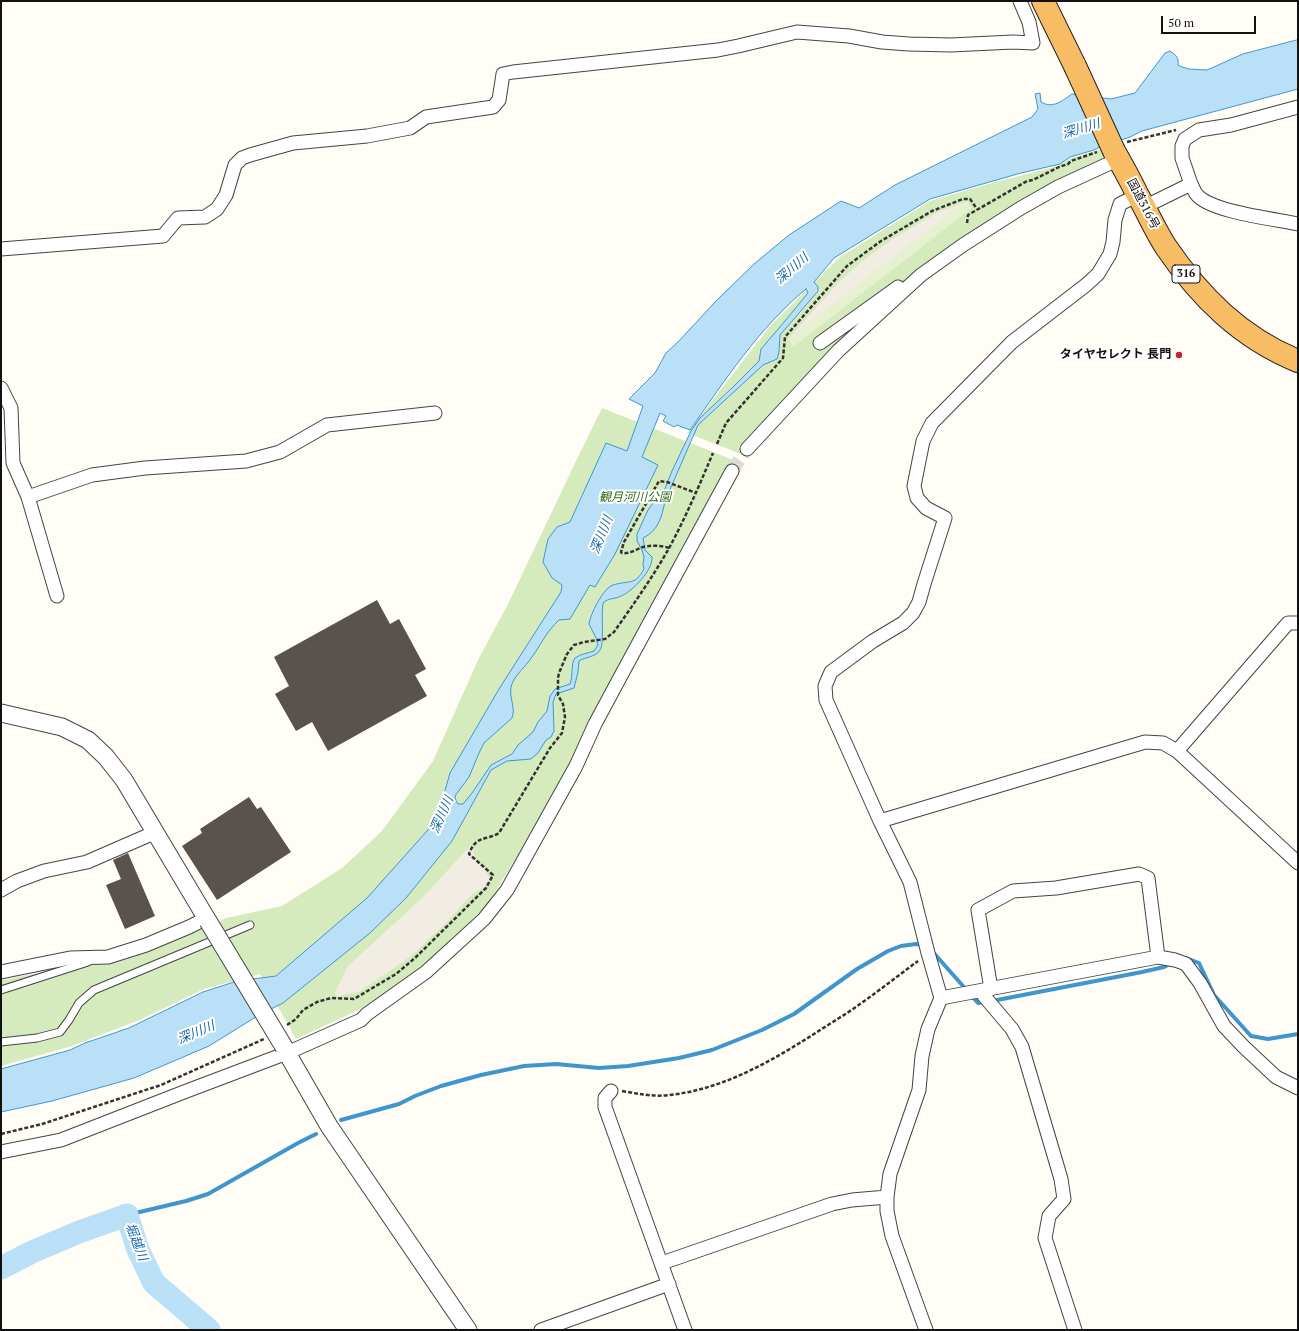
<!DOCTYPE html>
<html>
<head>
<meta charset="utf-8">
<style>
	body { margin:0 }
	#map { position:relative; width:1299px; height:1331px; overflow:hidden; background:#fffdf5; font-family:"PT Serif",serif }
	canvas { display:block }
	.frame { position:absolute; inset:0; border:2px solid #111; pointer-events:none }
	.scale { position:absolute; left:1161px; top:16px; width:95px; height:18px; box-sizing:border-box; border:2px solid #111; border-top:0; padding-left:5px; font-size:12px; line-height:14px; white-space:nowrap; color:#111; -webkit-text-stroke:3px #fff; paint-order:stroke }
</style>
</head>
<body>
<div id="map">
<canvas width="1299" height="1331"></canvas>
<div class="frame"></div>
<div class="scale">50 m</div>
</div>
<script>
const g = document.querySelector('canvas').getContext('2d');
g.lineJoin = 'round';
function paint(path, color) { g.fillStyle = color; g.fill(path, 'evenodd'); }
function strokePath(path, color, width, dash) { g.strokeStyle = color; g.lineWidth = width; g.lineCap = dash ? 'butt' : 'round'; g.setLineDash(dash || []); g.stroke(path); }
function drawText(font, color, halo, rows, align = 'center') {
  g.font = font + ' "PT Serif","Noto Sans JP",serif'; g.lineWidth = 4; g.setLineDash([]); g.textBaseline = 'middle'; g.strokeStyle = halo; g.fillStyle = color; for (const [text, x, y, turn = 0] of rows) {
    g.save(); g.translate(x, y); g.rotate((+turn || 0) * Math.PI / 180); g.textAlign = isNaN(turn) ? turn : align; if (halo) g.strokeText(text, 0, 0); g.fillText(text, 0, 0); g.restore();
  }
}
const green = new Path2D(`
	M1101 149 1105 158 973 233 747 445 741 454 687 433 771 325 840 257 930 201 992 183 1058 166 1069 159Z
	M602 408 736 461 685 550 559 789 487 905 421 968 363 1008 296 1039 260 974 204 989 137 1021 69 1047 1 1066V980L97 962 114 960 203 929 226 918 282 906 342 868 382 831 433 761 479 658 508 604 577 459Z`);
const pitch = new Path2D(`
	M967 201 972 208 793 347 788 339Z`);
const plaza = new Path2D(`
	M967 201 788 339 839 282 862 261 894 238 936 213Z
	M470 846 473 850 475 860 482 865 490 879 483 888 473 893 447 922 411 956 359 992 346 994 338 997 335 993 347 967 422 898Z`);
const water = new Path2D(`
	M1298 40V89L1142 131 1130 137 1100 147 1094 150 1070 157 1060 164 1021 173 930 199 834 258 814 282 818 287V291L780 335 779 352 777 359 763 365 698 425 665 501C662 517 658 531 643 538L645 550 652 557C653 570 633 591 621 596 616 599 609 598 604 602 600 606 605 644 600 650 596 657 585 657 579 661L578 672 574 688 556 694 553 702 554 731 551 737 546 740 538 753 531 759 507 761 491 770 452 841 406 898 370 933 283 1003 259 1015 209 1046 134 1078 52 1101 1 1112V1069L70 1050 85 1043 129 1028 203 992 237 981 276 976 367 898 435 822 440 808 450 773 499 689 561 592 562 585 552 578 543 562 548 539 557 527 570 522 606 443 627 451 643 406 629 399 655 373 666 353 678 342 716 301 754 264 789 235 841 201 859 208 895 185 1032 117 1038 109 1035 94 1040 93 1041 102C1053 109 1062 101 1072 94L1111 99 1135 93 1165 53 1170 51C1176 55 1179 58 1178 65L1182 67 1189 69 1207 70 1243 54ZM806 289 808 293 785 321 761 349 759 361 732 388 700 418 691 431 672 471 662 496 653 503 648 510 637 534V541L642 550 644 557 643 564 644 569C635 586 629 580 613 585 603 588 590 615 589 624L596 638 598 645 594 651C589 653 580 654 575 658 571 662 573 677 570 684L555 689 550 696 547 711 538 722 533 732 518 745 512 754 491 765 472 793 463 804H458L456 801 455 796 469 777 479 753 484 743 512 718C516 708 509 698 511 687 514 675 525 668 532 657 542 643 546 632 559 620L570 619 590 585 595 587 615 554 658 465 642 457 660 413 666 416 663 421 674 427 677 425 690 430C725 380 759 328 806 289Z`);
const stream = new Path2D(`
	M932 951 978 1003 985 1002
	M1186 958 1199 963 1214 995 1251 1036 1268 1039 1298 1034
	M992 1001 1142 972 1164 967 1171 963
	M341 1120 399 1104 415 1096 441 1086 481 1075 524 1066 556 1064 599 1068 628 1066 679 1058 712 1050 762 1030 794 1014 857 969 888 951 901 946 916 944 924 945
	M127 1215 186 1201 208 1194 298 1143 316 1134`);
const river = new Path2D(`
	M1 1268 32 1252 79 1232 127 1215 138 1250 154 1283 209 1330`);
const building = new Path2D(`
	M377 600 390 624 399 619 426 669 415 675 427 696 328 751 312 722 296 731 275 694 289 686 274 657Z
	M249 797 257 809 261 807 291 852 217 900 182 846 202 833 200 829Z
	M128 853 155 916 125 929 106 885 121 879 113 860Z`);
const minorTunnel = new Path2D(`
	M732 471 747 449`);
const path = new Path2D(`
	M1127 142 1176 130
	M967 223 968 215 1027 181 1033 180 1059 167 1068 164 1071 161 1097 152
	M717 444 726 423 783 358 785 337 847 266 881 241 932 211 963 199H970L977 209
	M669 548C661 545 648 545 640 548 634 551 628 554 622 553L621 552 624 542 659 481 667 482 696 493
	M287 1025 296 1019 303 1010 317 1002 331 998 354 999 396 974 415 958 486 888 493 875 469 854C476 835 485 841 499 833L550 748 562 733 565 717 563 704 558 695V678L559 673 567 654 574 645 584 642 605 639 614 632C633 605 652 578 668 550 685 519 699 486 713 453
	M622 1091C639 1094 654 1097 670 1095 723 1089 770 1062 814 1034 829 1024 845 1015 860 1004 880 990 899 975 918 961
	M1 1134 42 1124 161 1085 264 1039`);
const service = new Path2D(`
	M1 990 88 962
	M1 1042 37 1038 60 1032 69 1020 79 1003 94 990 250 925`);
const minor = new Path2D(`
	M1191 184 1182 158V146L1185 139 1199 130 1231 125 1298 107
	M1144 207 1191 184C1193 187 1194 192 1197 195 1212 212 1274 219 1298 224
	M1 249 163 236 178 218 205 217 217 209 226 195 235 165 242 158 250 155 293 143 367 136 410 128 426 117 493 107 499 100 503 74 513 72 718 50 738 46 797 32 849 36 882 42 909 44 951 45 1013 42 1033 43 1029 22 1020 1
	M820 343 898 287
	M1 388 11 408 13 463 28 497 57 596
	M747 449 838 351 921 275 963 245 1021 208 1058 187 1119 159
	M28 497 92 475 145 468 246 461 280 452 327 425 435 413
	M1177 751 1288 623H1298
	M880 821 1145 742 1163 743 1177 751 1298 863
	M1 890 17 881 44 871 87 862 156 832
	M1 972 70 958 108 957 146 945 189 927 207 918
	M991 989 978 910 1013 891 1056 888 1139 874 1148 878 1158 957
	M985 990 984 996 1012 1029 1022 1047 1061 1179 1064 1199 1049 1216 1045 1238 1075 1330
	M941 998 1158 957 1175 960 1186 964 1200 983 1224 1026 1244 1047 1276 1077 1298 1088
	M611 1091 605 1098V1107L685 1330
	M1 1152 61 1140 184 1092 287 1053 361 1020 367 1014 426 972 484 919 507 890 576 766 595 724 624 670 732 471
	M662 1263 832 1204 852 1200 887 1197
	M541 1330 669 1284
	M926 1330 892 1236 887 1211V1197L890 1174 919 1090 922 1056 928 1029 941 998 928 953 910 882 880 821 826 700 825 686 831 672 873 641 903 623 913 613 919 602 924 584 945 518 926 508 917 498 914 486 923 441 932 423 1012 342 1086 285 1098 274 1110 254 1113 242 1115 220 1120 204 1138 195`);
const tertiary = new Path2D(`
	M1 713 62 727 88 740 106 757 124 780 208 921
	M284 1047 287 1053 329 1126 468 1330`);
const trunk = new Path2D(`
	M1043 1 1075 66
	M1114 151C1122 165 1130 179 1137 194 1147 211 1155 230 1166 247 1200 297 1241 338 1298 361`);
const tertiaryBridge = new Path2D(`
	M208 921 284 1047`);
const trunkBridge = new Path2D(`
	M1075 66 1114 151`);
const markers = [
	[1179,355,4,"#c4262e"]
];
const shields = [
	[1186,274,28]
];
const shieldNames = [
	["316",1186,274]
];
const streetNames = [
	["国道316号",1143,204,62]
];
const poiNames = [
	["タイヤセレクト 長門",1171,355]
];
const parkNames = [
	["観月河川公園",635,498]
];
const waterNames = [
	["深川川",1081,129,-17],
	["深川川",792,269,-41],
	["深川川",602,535,-68],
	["深川川",442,815,-66],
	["深川川",196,1033,-23],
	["堀越川",136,1242,69]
];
paint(green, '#d5ebbd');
paint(pitch, '#e6f2cf');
paint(plaza, '#f1ede2');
paint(water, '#b9e0f7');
strokePath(water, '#3f96cf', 1);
strokePath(stream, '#3f96cf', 4);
strokePath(river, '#b9e0f7', 23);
paint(building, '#5a524d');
strokePath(minorTunnel, '#dbdad3', 13, [13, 6]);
strokePath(service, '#444', 9);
strokePath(minor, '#444', 15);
strokePath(tertiary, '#444', 19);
strokePath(trunk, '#222', 24);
strokePath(path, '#333', 2.5, [4, 2]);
strokePath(service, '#fff', 7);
strokePath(minor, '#fff', 13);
strokePath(tertiary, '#fff', 17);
strokePath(trunk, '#f7bc64', 22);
strokePath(tertiaryBridge, '#444', 19, []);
strokePath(trunkBridge, '#222', 24, []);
strokePath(tertiaryBridge, '#fff', 17);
strokePath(trunkBridge, '#f7bc64', 22);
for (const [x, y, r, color] of markers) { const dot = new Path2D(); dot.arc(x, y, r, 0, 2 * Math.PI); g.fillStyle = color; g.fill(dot); strokePath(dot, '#fff', 1.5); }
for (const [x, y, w] of shields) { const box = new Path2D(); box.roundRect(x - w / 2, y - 9, w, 18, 3); g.fillStyle = '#fff'; g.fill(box); strokePath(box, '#111', 1); }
drawText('bold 11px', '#111', null, shieldNames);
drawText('12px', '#111', '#fff', streetNames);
drawText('bold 12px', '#111', '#fff', poiNames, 'right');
drawText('italic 12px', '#2f6b1f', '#fff', parkNames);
drawText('italic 13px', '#1768a6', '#fff', waterNames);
</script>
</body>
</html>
